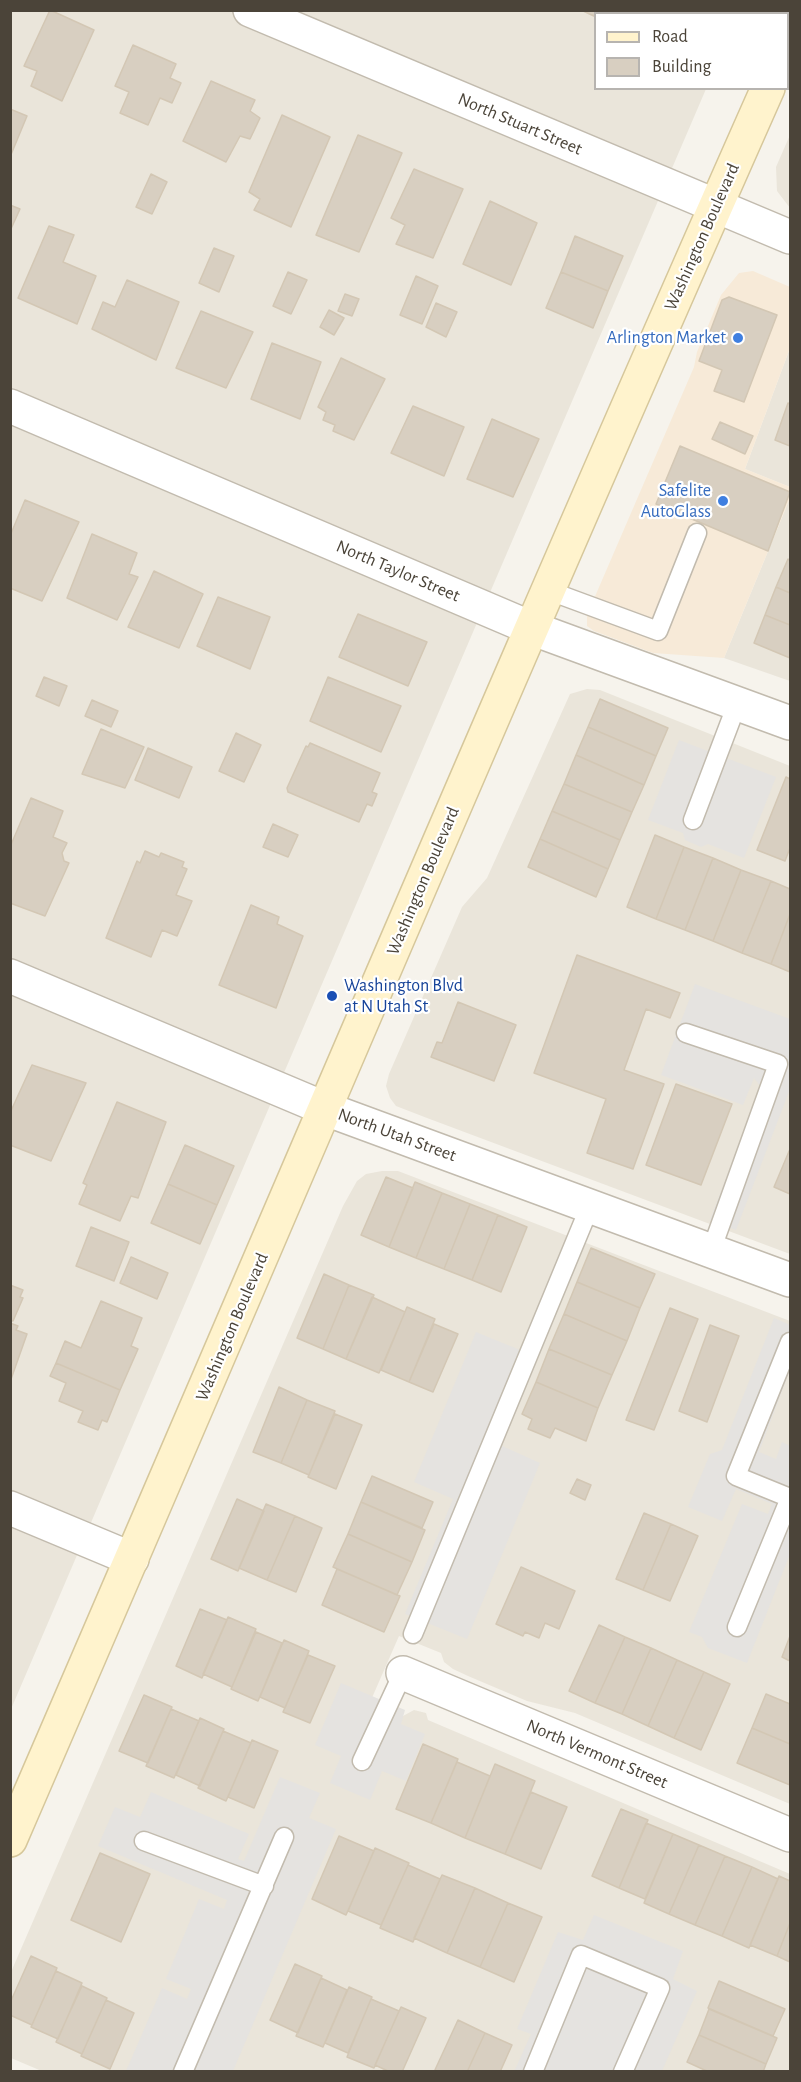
<!DOCTYPE html>
<html>
<head>
<meta charset="utf-8">
<style>
	body { margin:0 }
	#map { position:relative; width:801px; height:2082px; overflow:hidden; background:#f6f3ec; font-family:"Alegreya Sans",sans-serif }
	canvas { display:block }
	.frame { position:absolute; inset:0; border:12px solid #4b4439; pointer-events:none }
	.legend { position:absolute; left:594px; top:12px; width:195px; height:78px; box-sizing:border-box; background:#fff; border:2px solid #b7b4b0; margin:0; padding:8px 10px; list-style:none; font-size:18px; color:#4b4439 }
	.legend li { display:flex; align-items:center; gap:12px; height:30px }
	.legend b { width:30px; border:2px solid #b7b4b0 }
</style>
</head>
<body>
<div id="map">
<canvas width="801" height="2082"></canvas>
<div class="frame"></div>
<ul class="legend">
<li><b style="height:8px;background:#fff3cd"></b>Road</li>
<li><b style="height:16px;background:#d8cfc1"></b>Building</li>
</ul>
</div>
<script>
const g = document.querySelector('canvas').getContext('2d');
g.lineJoin = 'round';
function paint(path, color) { g.fillStyle = color; g.fill(path, 'evenodd'); }
function strokePath(path, color, width, dash) { g.strokeStyle = color; g.lineWidth = width; g.lineCap = dash ? 'butt' : 'round'; g.setLineDash(dash || []); g.stroke(path); }
function drawText(font, color, halo, rows, align = 'center') {
  g.font = font + ' "Alegreya Sans",sans-serif'; g.lineWidth = 4.5; g.setLineDash([]); g.textBaseline = 'middle'; g.strokeStyle = halo; g.fillStyle = color; for (const [text, x, y, turn = 0] of rows) {
    g.save(); g.translate(x, y); g.rotate((+turn || 0) * Math.PI / 180); g.textAlign = isNaN(turn) ? turn : align; if (halo) g.strokeText(text, 0, 0); g.fillText(text, 0, 0); g.restore();
  }
}
const residential = new Path2D(`
	M11 11H740L739 14H596V88L706 89 11 1709Z
	M790 135V208L777 191 776 167Z
	M790 348V487L745 469Z
	M790 498V681L724 658Z
	M587 689 600 690 790 766V1254L427 1118 396 1106 390 1098 386 1086 389 1074 462 907 487 878 570 694Z
	M382 1171H398L790 1321V1804L575 1713 527 1701 468 1676 453 1669 444 1662 441 1653 399 1636 371 1700 403 1716 414 1710 426 1713 428 1720 790 1874V2071L44 2072 11 2058V1972L343 1206 357 1181 366 1174Z`);
const commercial = new Path2D(`
	M753 271 790 287V348L745 469 790 487V498L724 658 653 653 594 631 587 626V615L694 367 697 352 721 295 739 273Z`);
const parking = new Path2D(`
	M679 740 776 777 744 858 708 844 701 847 685 840 683 833 648 820Z
	M695 984 790 1019V1089L736 1230 710 1220 761 1087 754 1078 743 1105 661 1075Z
	M774 1318 790 1325V1370L759 1452 776 1459 782 1442 790 1446V1554L747 1663 708 1648 702 1637 689 1632 742 1504 768 1514 772 1504 736 1489 722 1521 688 1507 710 1454 722 1450Z
	M476 1332 537 1357 500 1445 540 1463 467 1639 405 1614 453 1499 414 1482Z
	M341 1683 405 1710 401 1724 425 1734 406 1781 382 1771 370 1800 330 1783 341 1756 315 1745Z
	M280 1777 320 1793 309 1818 336 1829 233 2071H126L162 1988 187 1999 191 1989 166 1979 199 1899 224 1909 227 1900 98 1846 115 1807 140 1817 151 1792 249 1834 238 1859 244 1861Z
	M594 1915 683 1951 673 1979 697 1991 662 2071 514 2072 531 2034 517 2029 558 1932 583 1940Z`);
const building = new Path2D(`
	M50 10 94 30 62 101 31 86 37 71 24 66Z
	M581 10H630L629 14H596V17Z
	M686 10H736L735 14H684Z
	M133 45 176 64 170 78 181 83 172 103 160 98 148 125 120 113 129 92 115 86Z
	M211 81 255 100 250 111 260 118 250 139 240 136 226 162 183 141Z
	M10 109 27 116 10 157Z
	M282 115 330 137 291 227 254 210 260 199 249 192Z
	M358 135 402 153 359 252 316 235Z
	M414 169 463 189 433 258 396 244 405 225 391 218Z
	M151 174 167 182 152 214 136 207Z
	M490 201 537 223 511 285 463 264Z
	M10 205 20 209 10 231Z
	M49 226 74 235 63 262 96 276 77 324 18 298Z
	M575 236 623 256 608 291 561 272Z
	M214 248 234 256 219 292 199 283Z
	M288 272 307 280 291 314 273 306Z
	M561 272 608 291 593 328 546 308Z
	M416 276 438 286 422 324 400 315Z
	M127 280 179 302 156 360 92 329 103 302 115 307Z
	M345 294 359 299 352 316 338 311Z
	M729 297 777 315 744 402 714 391 722 370 699 361 722 300Z
	M436 303 457 312 446 337 426 327Z
	M329 310 344 318 334 335 320 327Z
	M201 311 253 332 226 388 176 368Z
	M272 343 321 362 300 419 251 399Z
	M341 358 385 379 354 440 333 431 335 425 323 420 326 412 318 407Z
	M788 403 790 404V446L775 440Z
	M413 406 464 427 444 476 391 453Z
	M492 419 539 439 513 497 467 479Z
	M720 422 753 436 745 454 712 439Z
	M680 446 790 492 768 551 656 504Z
	M25 500 79 522 42 601 10 588V536Z
	M92 534 137 553 129 574 138 577 117 620 67 598Z
	M788 559 790 561V593L776 587Z
	M154 571 203 594 179 648 128 627Z
	M776 587 790 593V625L765 615Z
	M218 597 270 617 250 669 197 646Z
	M358 614 427 642 408 686 339 657Z
	M765 615 790 625V658L754 643Z
	M44 677 67 686 59 706 36 696Z
	M328 677 401 706 381 752 310 721Z
	M600 699 668 728 656 756 588 727Z
	M92 700 118 711 111 727 85 716Z
	M588 727 656 756 644 785 576 755Z
	M101 729 144 747 125 788 82 774Z
	M236 733 261 745 244 782 219 771Z
	M310 743 380 773 372 792 377 794 372 806 367 804 359 822 288 792 287 788 306 746 308 747Z
	M148 748 192 767 179 798 135 780Z
	M576 755 644 785 632 812 564 784Z
	M786 777 790 779V848L785 861 757 850Z
	M564 784 632 812 620 840 552 811Z
	M31 798 63 811 53 837 67 843 62 853 64 861 69 863 45 916 10 903V847Z
	M552 811 620 840 608 869 540 839Z
	M273 824 298 835 288 857 263 847Z
	M655 835 684 847 656 919 627 907Z
	M540 839 608 869 596 897 528 867Z
	M684 847 713 858 685 930 656 919Z
	M145 851 159 857 161 853 184 862 182 867 187 869 176 895 192 901 177 936 162 930 151 957 106 938 137 861 140 863Z
	M713 858 741 870 713 941 685 930Z
	M741 870 771 881 742 953 713 941Z
	M771 881 790 889V914L771 964 742 953Z
	M251 905 279 917 277 924 303 936 276 1008 219 985Z
	M790 914V972L771 964Z
	M577 955 680 993 670 1018 646 1009 624 1070 664 1084 633 1169 587 1153 606 1099 534 1073Z
	M458 1002 516 1025 494 1081 431 1057 437 1042 442 1043Z
	M32 1065 86 1083 51 1161 10 1145V1113Z
	M676 1084 732 1104 701 1185 646 1165Z
	M117 1102 166 1122 138 1198 131 1196 120 1221 79 1204 87 1185 83 1183Z
	M185 1145 234 1166 217 1205 168 1184Z
	M790 1149V1194L774 1187Z
	M386 1177 413 1188 389 1247 361 1235Z
	M415 1182 442 1193 416 1258 389 1247Z
	M168 1184 217 1205 200 1244 151 1223Z
	M442 1193 470 1204 444 1269 416 1258Z
	M470 1204 498 1215 472 1280 444 1269Z
	M498 1215 527 1227 501 1292 472 1280Z
	M91 1227 129 1242 114 1281 76 1266Z
	M591 1248 655 1274 640 1308 577 1282Z
	M131 1257 168 1273 157 1299 120 1283Z
	M324 1274 349 1285 323 1349 297 1338Z
	M577 1282 640 1308 627 1341 564 1314Z
	M10 1285 23 1290 20 1297 23 1298 13 1321 10 1320Z
	M349 1285 374 1295 346 1359 323 1349Z
	M372 1297 405 1312 379 1373 346 1359Z
	M101 1301 142 1318 131 1346 138 1349 120 1390 56 1363 65 1341 81 1348Z
	M407 1307 435 1319 409 1382 381 1370Z
	M670 1308 698 1319 654 1430 626 1420Z
	M564 1314 627 1341 612 1375 549 1349Z
	M10 1323 18 1326 16 1330 27 1334 10 1382Z
	M434 1324 458 1334 433 1392 409 1382Z
	M710 1325 739 1336 707 1422 679 1411Z
	M549 1349 612 1375 598 1408 536 1382Z
	M56 1363 120 1390 107 1422 102 1420 98 1430 78 1422 83 1411 59 1401 66 1383 50 1376Z
	M536 1382 598 1408 586 1441 555 1428 550 1438 528 1429 532 1419 522 1414Z
	M279 1387 307 1400 281 1463 253 1452Z
	M307 1400 335 1411 309 1475 281 1463Z
	M335 1414 362 1425 336 1489 308 1477Z
	M372 1476 433 1502 422 1528 361 1502Z
	M577 1479 591 1485 585 1500 570 1493Z
	M237 1499 264 1511 238 1571 211 1559Z
	M361 1502 425 1530 412 1562 348 1534Z
	M266 1504 295 1516 267 1580 239 1568Z
	M644 1513 671 1524 643 1590 616 1579Z
	M295 1516 322 1528 296 1592 267 1580Z
	M671 1524 698 1536 670 1601 643 1590Z
	M348 1534 412 1562 397 1595 333 1567Z
	M521 1567 575 1591 559 1629 545 1623 539 1638 525 1632 523 1636 496 1624Z
	M337 1569 400 1596 384 1632 322 1605Z
	M200 1609 227 1620 202 1678 176 1666Z
	M228 1617 256 1629 232 1687 203 1674Z
	M599 1625 625 1637 595 1703 569 1691Z
	M256 1632 282 1643 258 1701 231 1689Z
	M790 1636V1661L782 1657Z
	M625 1637 651 1648 622 1714 595 1703Z
	M284 1640 309 1651 285 1708 260 1697Z
	M651 1648 677 1660 648 1726 622 1714Z
	M308 1655 335 1666 310 1723 283 1712Z
	M677 1660 704 1672 674 1738 648 1726Z
	M704 1672 730 1684 701 1750 674 1738Z
	M766 1694 790 1704V1744L752 1728Z
	M144 1695 172 1707 148 1763 119 1751Z
	M171 1709 199 1721 174 1778 146 1766Z
	M200 1718 224 1729 200 1786 176 1775Z
	M752 1728 790 1744V1785L737 1763Z
	M223 1731 251 1743 226 1801 198 1788Z
	M252 1740 278 1751 254 1808 228 1797Z
	M423 1744 458 1759 431 1823 396 1809Z
	M457 1762 490 1776 465 1838 431 1823Z
	M495 1764 535 1781 505 1854 465 1838Z
	M531 1792 567 1807 541 1869 505 1854Z
	M621 1809 648 1820 619 1888 592 1876Z
	M646 1823 673 1834 645 1899 619 1888Z
	M673 1834 699 1845 669 1914 644 1903Z
	M339 1836 374 1851 346 1915 312 1899Z
	M699 1845 725 1856 695 1925 669 1914Z
	M375 1848 409 1863 381 1925 348 1911Z
	M100 1853 150 1874 121 1942 71 1920Z
	M725 1856 752 1867 722 1936 695 1925Z
	M408 1865 440 1879 413 1942 380 1928Z
	M752 1867 778 1879 749 1948 722 1936Z
	M442 1875 475 1888 447 1953 414 1938Z
	M779 1876 790 1881V1923L777 1956 750 1945Z
	M475 1888 508 1903 480 1967 447 1953Z
	M508 1903 542 1917 514 1982 480 1967Z
	M790 1923V1962L777 1956Z
	M31 1956 57 1968 32 2025 10 2015V2003Z
	M295 1964 322 1976 298 2033 270 2020Z
	M56 1971 82 1983 58 2039 31 2027Z
	M321 1978 347 1990 323 2047 296 2036Z
	M719 1981 785 2009 773 2036 708 2008Z
	M82 1986 107 1998 82 2054 56 2042Z
	M349 1987 372 1997 348 2053 325 2043Z
	M371 1999 399 2011 374 2068 347 2057Z
	M106 2000 134 2013 110 2069 81 2056Z
	M401 2007 426 2018 402 2072H390L375 2065Z
	M709 2009 777 2038 766 2064 699 2035Z
	M458 2020 485 2033 467 2072H434Z
	M485 2033 512 2045 500 2072H467Z
	M699 2035 766 2064 763 2072H709L687 2062Z`);
const lane = new Path2D(`
	M547 590 658 631 697 533
	M693 820 737 704
	M686 1033 778 1064 711 1251
	M790 1342 736 1476 790 1498
	M737 1627 790 1498
	M413 1634 590 1206
	M362 1761 403 1673
	M144 1841 264 1886
	M183 2072 284 1837
	M533 2072 581 1955 660 1988 623 2072`);
const street = new Path2D(`
	M250 10 790 237
	M10 406 531 628 790 723
	M10 976 326 1109 790 1280
	M10 1508 132 1559
	M403 1673 790 1835`);
const secondary = new Path2D(`
	M788 45 790 38
	M10 1840C263 1256 510 670 768 88`);
const markers = [
	[738,338,6,"#3f7fe0"],
	[723,501,6,"#3f7fe0"],
	[332,996,6,"#1a4fb4"]
];
const streetNames = [
	["North Stuart Street",520,124,23],
	["Washington Boulevard",702,237,-66],
	["North Taylor Street",398,571,23],
	["Washington Boulevard",423,881,-67],
	["North Utah Street",397,1135,20],
	["Washington Boulevard",232,1327,-67],
	["North Vermont Street",597,1754,23]
];
const shopNames = [
	["Arlington Market",726,338],
	["Safelite",711,491],
	["AutoGlass",711,512]
];
const transitNames = [
	["Washington Blvd",344,986],
	["at N Utah St",344,1007]
];
paint(residential, '#eae5da');
paint(commercial, '#f7ead8');
paint(parking, '#e5e3e0');
paint(building, '#d8cfc1');
strokePath(building, '#d3c7b4', 1.5);
strokePath(lane, '#c2bbae', 21);
strokePath(street, '#c2bbae', 36);
strokePath(secondary, '#d6c79b', 36);
strokePath(lane, '#fff', 18);
strokePath(street, '#fff', 33);
strokePath(secondary, '#fff3cd', 33);
for (const [x, y, r, color] of markers) { const dot = new Path2D(); dot.arc(x, y, r, 0, 2 * Math.PI); g.fillStyle = color; g.fill(dot); strokePath(dot, '#fff', 2); }
drawText('18px', '#4b4439', '#fff', streetNames);
drawText('18px', '#366cbe', '#fff', shopNames, 'right');
drawText('18px', '#164399', '#fff', transitNames, 'left');
</script>
</body>
</html>
